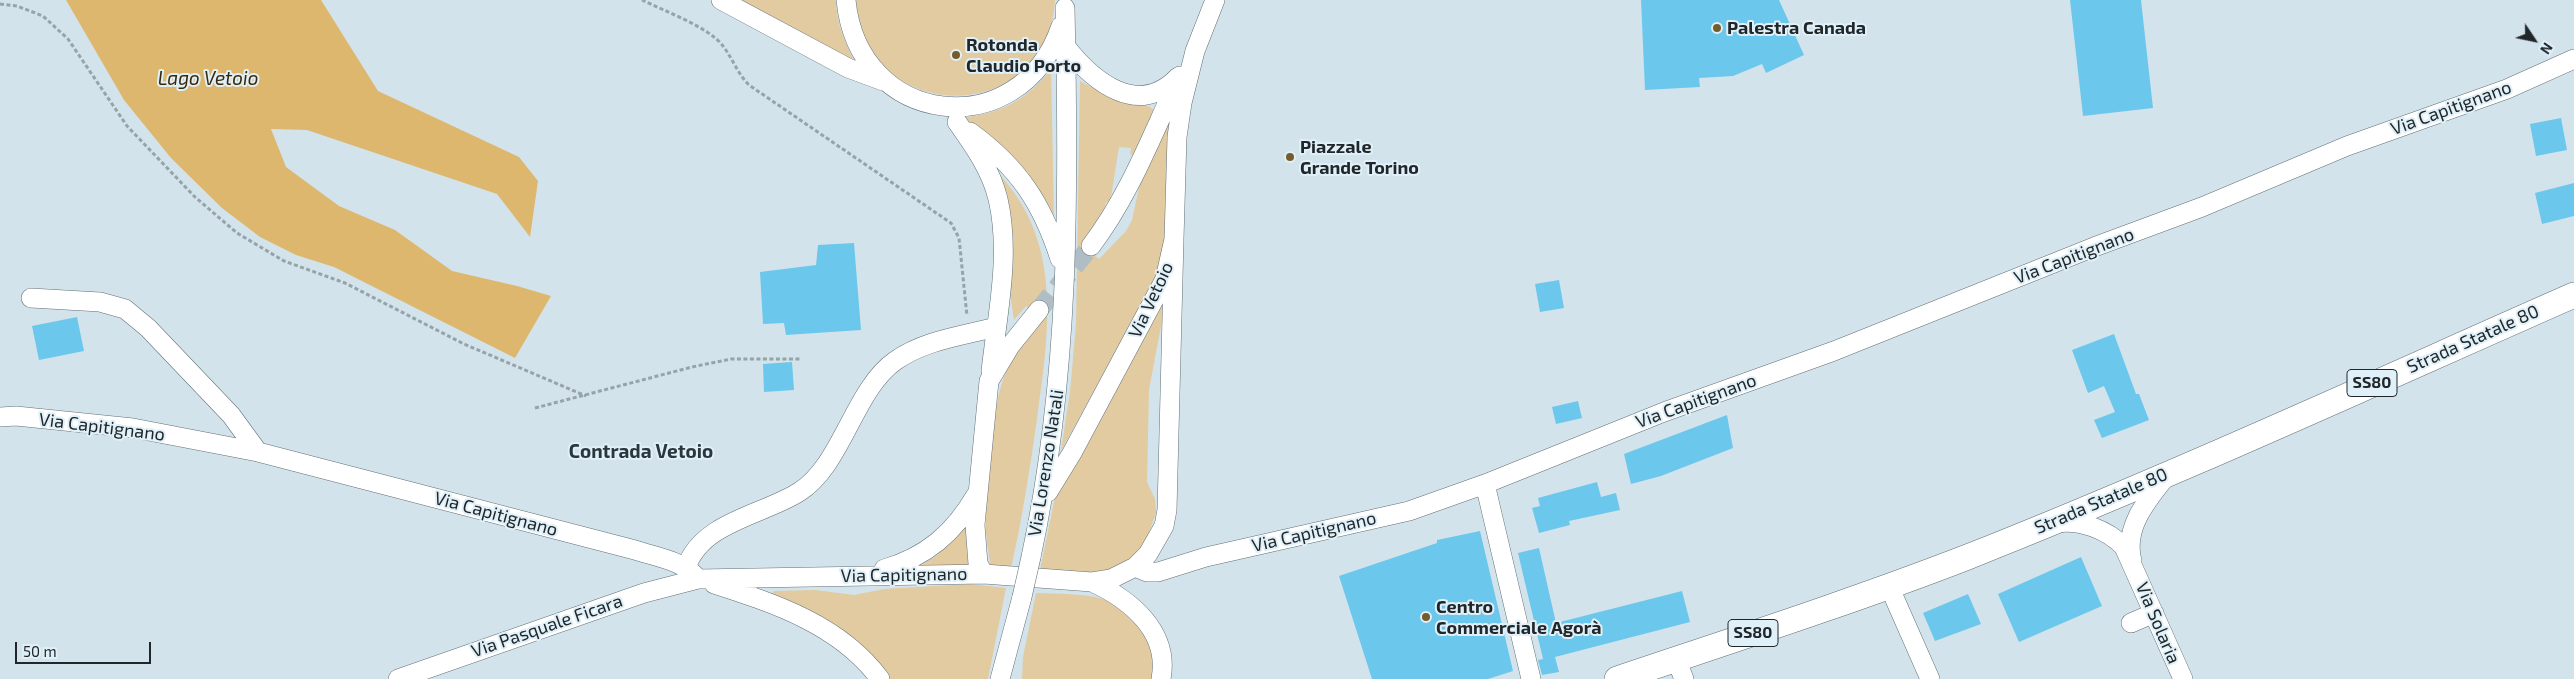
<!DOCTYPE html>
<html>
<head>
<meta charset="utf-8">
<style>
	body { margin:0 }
	#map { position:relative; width:2574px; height:679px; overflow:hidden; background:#d3e3eb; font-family:"Exo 2",sans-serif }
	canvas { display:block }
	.north { position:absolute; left:2509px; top:15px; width:50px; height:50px; -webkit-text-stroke:4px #e0f0f8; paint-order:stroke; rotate:124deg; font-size:14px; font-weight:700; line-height:20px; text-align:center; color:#202629 }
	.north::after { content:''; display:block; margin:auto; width:18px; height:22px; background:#202629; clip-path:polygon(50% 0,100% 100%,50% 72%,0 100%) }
	.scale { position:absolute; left:15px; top:642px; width:136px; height:22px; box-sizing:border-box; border:2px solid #202629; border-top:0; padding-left:6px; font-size:15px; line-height:18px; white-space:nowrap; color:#202629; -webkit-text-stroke:4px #e0f0f8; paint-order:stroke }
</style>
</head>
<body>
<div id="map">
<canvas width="2574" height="679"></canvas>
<div class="north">N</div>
<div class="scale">50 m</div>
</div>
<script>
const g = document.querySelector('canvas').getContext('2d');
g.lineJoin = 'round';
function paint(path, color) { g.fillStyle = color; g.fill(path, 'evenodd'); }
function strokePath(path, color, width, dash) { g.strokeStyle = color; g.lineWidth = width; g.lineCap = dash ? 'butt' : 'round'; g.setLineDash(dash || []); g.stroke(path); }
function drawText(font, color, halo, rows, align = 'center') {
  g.font = font + ' "Exo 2",sans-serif'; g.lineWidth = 4; g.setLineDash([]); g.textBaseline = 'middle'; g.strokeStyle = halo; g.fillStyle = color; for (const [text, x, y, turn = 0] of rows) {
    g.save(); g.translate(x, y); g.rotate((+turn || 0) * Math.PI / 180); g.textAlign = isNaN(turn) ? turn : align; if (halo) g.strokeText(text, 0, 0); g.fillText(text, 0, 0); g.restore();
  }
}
const green = new Path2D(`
	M736 0H836C836 23 845 42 855 63Z
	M856 0H1055C1048 127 865 128 856 0Z
	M1051 69 1054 219 960 118C1001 113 1025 102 1051 69Z
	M1080 81 1120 102 1148 106 1154 110 1133 155 1130 154 1131 148 1119 147 1110 203 1106 202 1103 216 1082 245 1099 259 1126 231 1132 220 1141 178 1169 121 1172 123 1169 222 1159 271 1061 451 1070 392 1076 324Z
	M990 165C1064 235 1050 326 1037 419 1030 469 1022 519 1011 569L990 565C989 551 985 536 986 523 986 480 991 402 1009 364 1017 348 1030 335 1042 321L1026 306 1014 320Z
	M1165 293 1164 310 1149 390 1147 482 1155 499 1156 513 1145 544 1129 562 1112 571 1094 575 1040 570 1055 497Z
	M967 525 968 566H920L936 556Z
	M970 584 1006 588 988 679H889C858 631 823 617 772 598L771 595 774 591 816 590 854 595 884 589Z
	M1036 593C1057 594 1083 593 1103 599 1134 608 1159 647 1152 679H1022L1023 657Z`);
const water = new Path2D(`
	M66 0H321L378 91 519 157 538 181 530 237 497 194 307 130 271 129 286 167 339 206 395 230 452 271 517 286 551 296 515 358 334 267 296 255 260 237 222 208 171 158 124 100Z`);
const building = new Path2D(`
	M1641 0H1779L1804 55 1766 73 1762 64 1733 76 1699 78 1700 87 1645 90Z
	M2070 0H2141L2153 108 2083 116Z
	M2561 118 2567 150 2536 156 2530 124Z
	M2574 183V216L2542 224 2535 193Z
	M854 243 861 330 786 335 784 323 763 324 760 272 816 265 818 245Z
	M1559 280 1564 308 1540 312 1535 284Z
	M77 317 84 351 39 360 32 326Z
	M2114 334 2136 394H2139L2149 420 2102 438 2094 420 2115 412 2104 386 2088 393 2072 350Z
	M792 362 794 390 764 392 763 364Z
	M1578 401 1582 418 1556 424 1552 407Z
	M1727 415 1733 448 1661 476 1631 484 1624 454Z
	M1597 482 1601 497 1616 493 1620 510 1569 521 1570 525 1539 533 1532 508 1540 506 1538 498Z
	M1480 531 1513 671 1488 679H1372L1339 576 1437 543V540Z
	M1539 548 1556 623 1682 591 1690 622 1555 657 1559 672 1542 675 1538 660 1543 659 1518 553Z
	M2081 557 2102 606 2019 642 1998 594Z
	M1968 594 1981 624 1935 641 1923 613Z`);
const minorTunnel = new Path2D(`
	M1039 310 1091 246`);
const path = new Path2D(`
	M642 0C664 11 709 27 723 46 733 59 737 73 749 85L951 223 959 238 967 316
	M0 4 17 6 43 16 68 39 127 126 195 197 237 233 284 261 345 283 464 344 586 396
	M535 408 692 367 731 359H801`);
const minor = new Path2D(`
	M721 0 848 68 883 81
	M846 0C858 127 1020 147 1061 26
	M1066 47C1093 81 1138 119 1178 77
	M957 122C974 146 991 170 998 199 1011 255 997 316 991 371
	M970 132C1018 167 1042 203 1060 259
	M1091 246C1131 193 1152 134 1180 76
	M31 298 100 302 125 309 148 328 231 415 258 452
	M0 417 16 416 133 428 258 452 635 550C656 557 685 561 698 579
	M1485 484 1531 679
	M1048 492 1072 453 1165 279 1174 239 1177 137 1182 103 1195 51 1215 0
	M2056 523C2080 519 2108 530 2124 547L2183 679
	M1031 557C1070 376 1069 192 1065 8
	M2132 561C2123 527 2148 499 2168 474
	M1135 567 1147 572H1158L1206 557 1409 511 1485 484 1664 412 1834 351 2094 247 2202 207 2347 146 2507 89 2574 59
	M686 568C701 522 763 515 799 492 842 465 854 390 895 361 925 340 962 336 996 327
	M884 569C926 557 954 533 976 495
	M984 574 978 564 975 525 989 381 1010 346 1039 310
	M1092 582C1131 600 1170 632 1161 679
	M714 584C776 604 840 625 880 679
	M1889 586 1930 679
	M2131 623 2154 613
	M1676 659 1684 679
	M398 679 644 593 698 579 984 574 1092 582 1111 579 1135 567 1148 554 1164 526 1167 510 1174 239
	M1000 679 1022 597`);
const major = new Path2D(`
	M1617 679C1733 640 1851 602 1965 558 2170 477 2372 384 2574 295`);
const minorBridge = new Path2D(`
	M1022 597 1031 557`);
const markers = [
	[1717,28,5,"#745c2d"],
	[956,55,5,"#745c2d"],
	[1290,157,5,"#745c2d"],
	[1426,617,5,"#745c2d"]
];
const shields = [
	[2372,383,50],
	[1753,633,50]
];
const shieldNames = [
	["SS80",2372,383],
	["SS80",1753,633]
];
const poiNames = [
	["Palestra Canada",1727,28],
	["Rotonda",966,45],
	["Claudio Porto",966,66],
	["Piazzale",1300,147],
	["Grande Torino",1300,168],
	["Centro",1436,607],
	["Commerciale Agorà",1436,628]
];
const streetNames = [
	["Via Capitignano",2451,108,-20],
	["Via Capitignano",2074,256,-21],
	["Via Vetoio",1151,300,-65],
	["Strada Statale 80",2473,339,-24],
	["Via Capitignano",1696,401,-20],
	["Via Capitignano",102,427,7],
	["Via Lorenzo Natali",1046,463,-81],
	["Strada Statale 80",2101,501,-23],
	["Via Capitignano",496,514,15],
	["Via Capitignano",1314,532,-13],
	["Via Capitignano",904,575,-1],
	["Via Solaria",2158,623,67],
	["Via Pasquale Ficara",547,626,-19]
];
const waterNames = [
	["Lago Vetoio",208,79]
];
const neighbourhoodNames = [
	["Contrada Vetoio",641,452]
];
paint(green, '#e2cba0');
paint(water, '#ddb76d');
paint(building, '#6cc7ec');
strokePath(minorTunnel, '#afbdc4', 19, [19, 9]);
strokePath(minor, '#627077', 20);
strokePath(major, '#627077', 26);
strokePath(path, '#96a3a9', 3, [4, 2.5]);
strokePath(minor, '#fff', 19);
strokePath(major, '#fff', 25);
strokePath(minorBridge, '#627077', 20, []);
strokePath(minorBridge, '#fff', 19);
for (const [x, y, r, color] of markers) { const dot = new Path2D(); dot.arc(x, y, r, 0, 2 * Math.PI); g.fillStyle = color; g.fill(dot); strokePath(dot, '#e0f0f8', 2); }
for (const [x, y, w] of shields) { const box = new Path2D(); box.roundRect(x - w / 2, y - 13.5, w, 27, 4); g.fillStyle = '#e0f0f8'; g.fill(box); strokePath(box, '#202629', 1); }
drawText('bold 16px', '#202629', null, shieldNames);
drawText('bold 18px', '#202629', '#e0f0f8', poiNames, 'left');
drawText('18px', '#202629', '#e0f0f8', streetNames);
drawText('italic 19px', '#392908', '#e0f0f8', waterNames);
drawText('bold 19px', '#2a373d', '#e0f0f8', neighbourhoodNames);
</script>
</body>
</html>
